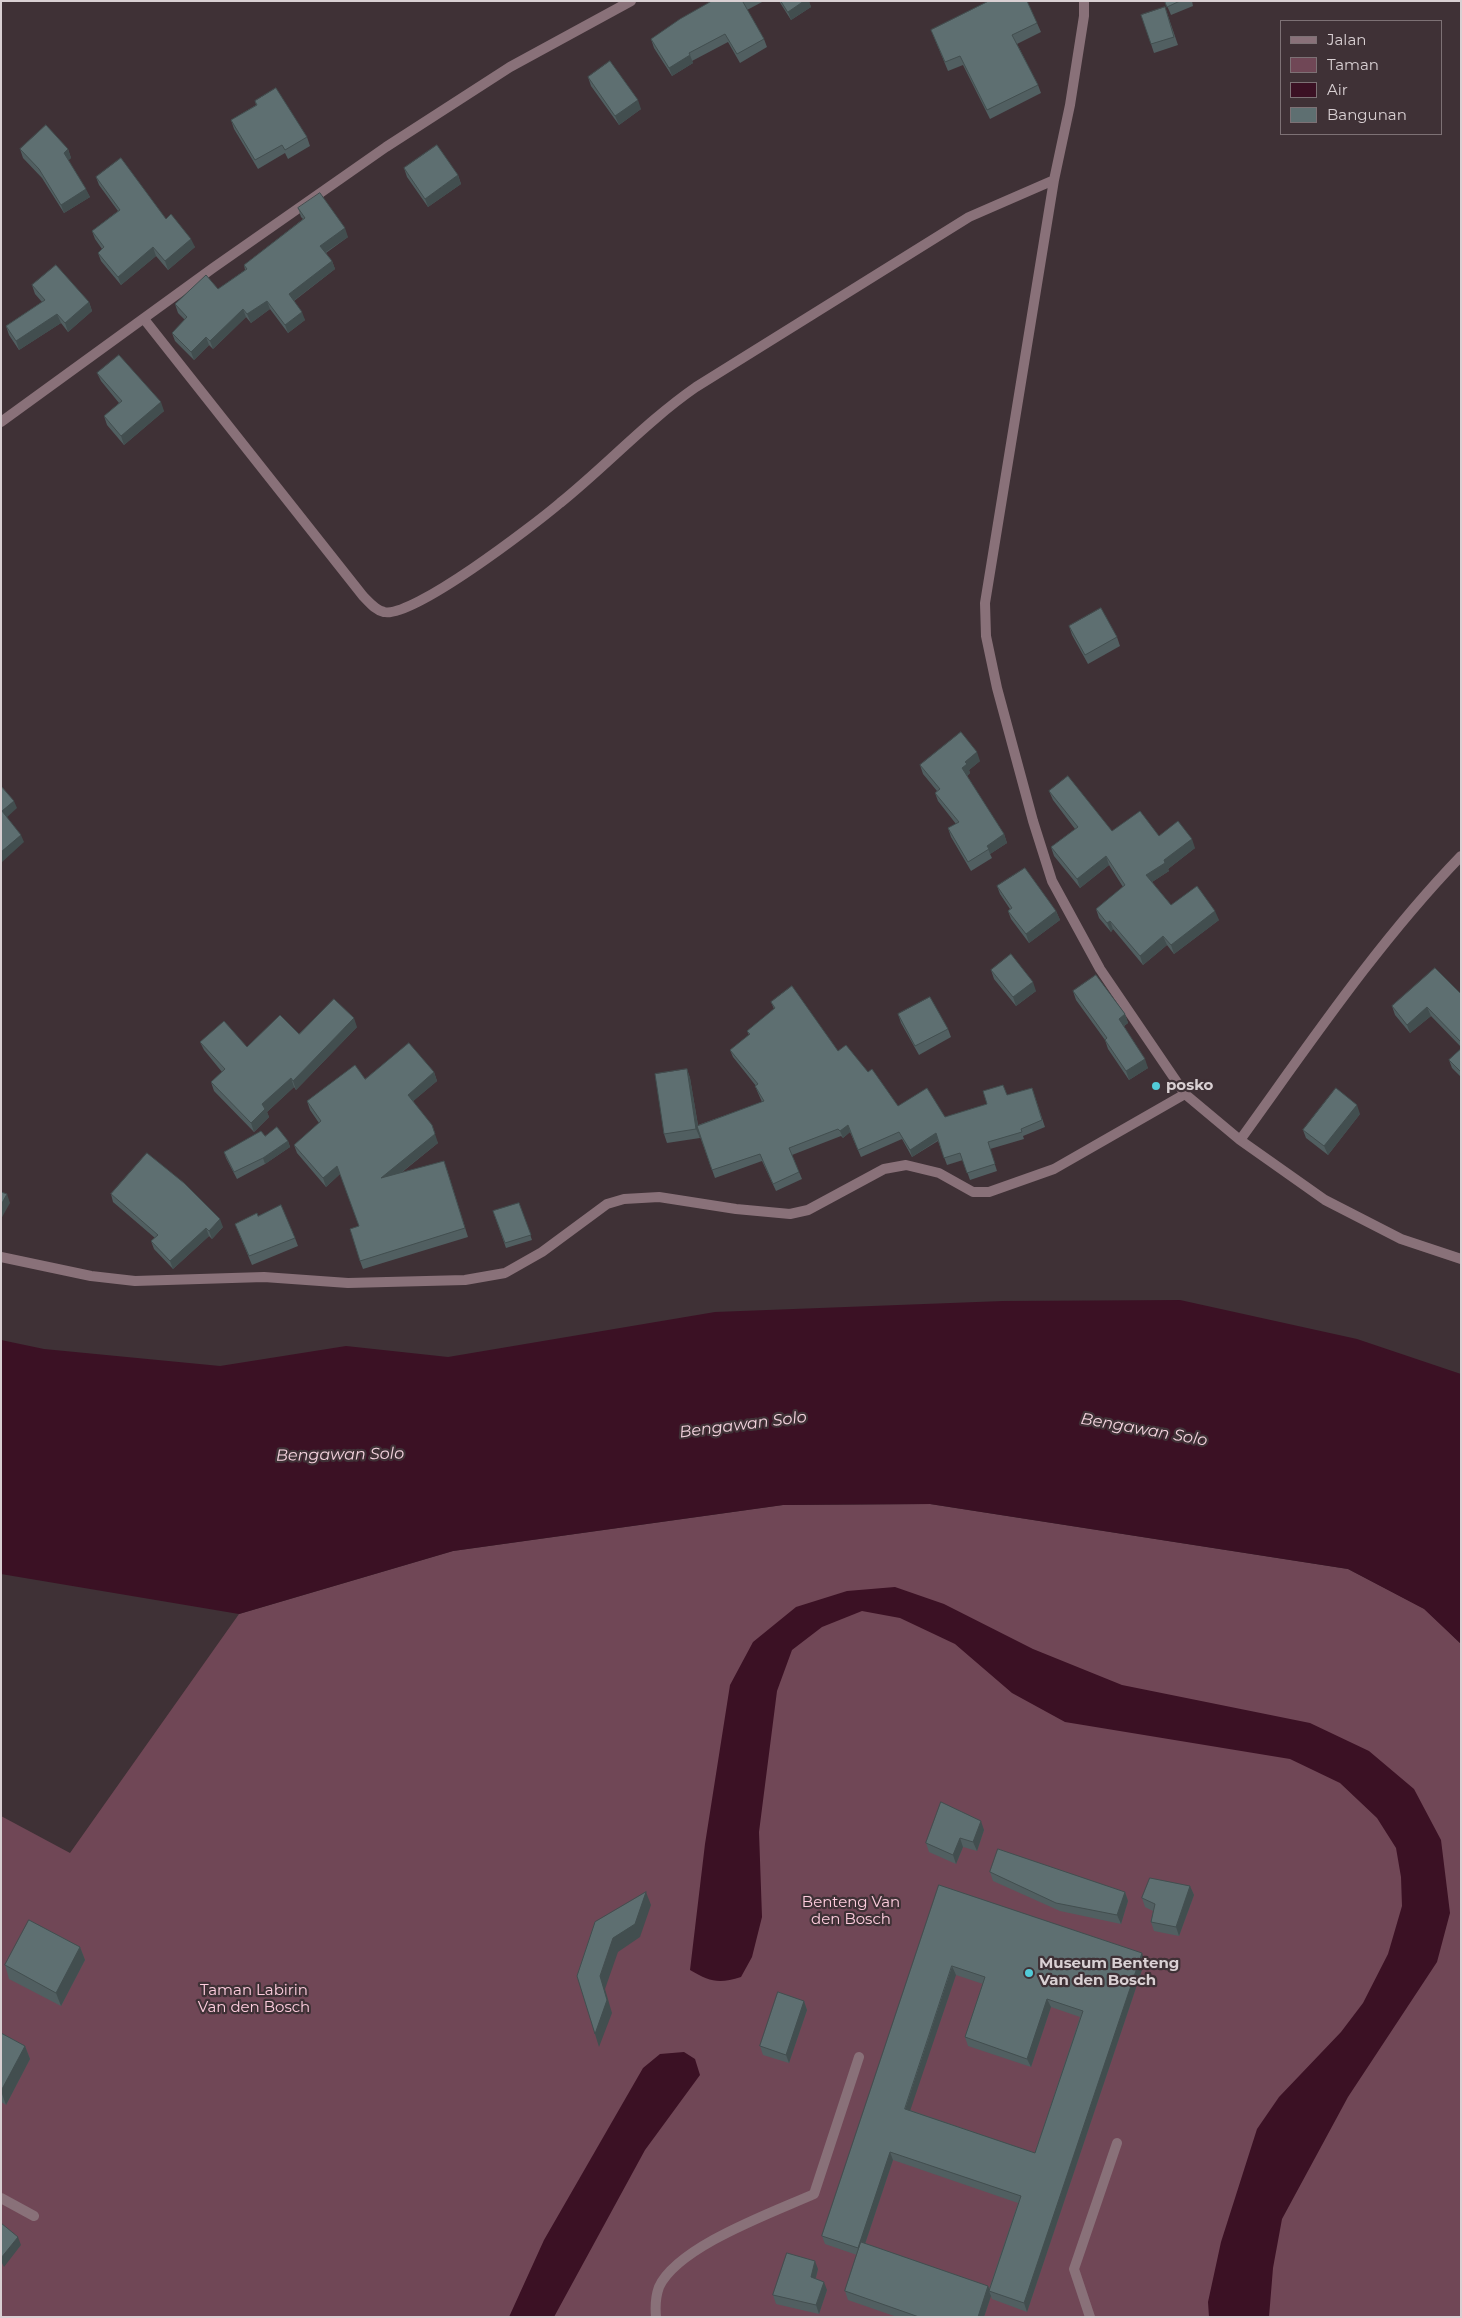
<!DOCTYPE html>
<html>
<head>
<meta charset="utf-8">
<style>
	body { margin:0 }
	#map { position:relative; width:1462px; height:2318px; overflow:hidden; background:#3f3136; font-family:Montserrat,sans-serif }
	canvas { display:block }
	.frame { position:absolute; inset:0; border:2px solid #d9d0d3; pointer-events:none }
	.legend { position:absolute; left:1280px; top:20px; width:162px; height:115px; box-sizing:border-box; background:#3f3136; border:1px solid #7d7175; margin:0; padding:6px 9px; list-style:none; font-size:15px; color:#d9d0d3 }
	.legend li { display:flex; align-items:center; gap:10px; height:25px }
	.legend b { width:25px; border:1px solid #7d7175 }
</style>
</head>
<body>
<div id="map">
<canvas width="1462" height="2318"></canvas>
<div class="frame"></div>
<ul class="legend">
<li><b style="height:6px;background:#897179"></b>Jalan</li>
<li><b style="height:14px;background:#704756"></b>Taman</li>
<li><b style="height:14px;background:#3b1124"></b>Air</li>
<li><b style="height:14px;background:#5e6f71"></b>Bangunan</li>
</ul>
</div>
<script>
const g = document.querySelector('canvas').getContext('2d');
g.lineJoin = 'round';
function paint(path, color) { g.fillStyle = color; g.fill(path, 'evenodd'); }
function strokePath(path, color, width, dash) { g.strokeStyle = color; g.lineWidth = width; g.lineCap = dash ? 'butt' : 'round'; g.setLineDash(dash || []); g.stroke(path); }
function drawText(font, color, halo, rows, align = 'center') {
  g.font = font + ' Montserrat,sans-serif'; g.lineWidth = 4.5; g.setLineDash([]); g.textBaseline = 'middle'; g.strokeStyle = halo; g.fillStyle = color; for (const [text, x, y, turn = 0] of rows) {
    g.save(); g.translate(x, y); g.rotate((+turn || 0) * Math.PI / 180); g.textAlign = isNaN(turn) ? turn : align; if (halo) g.strokeText(text, 0, 0); g.fillText(text, 0, 0); g.restore();
  }
}
const green = new Path2D(`
	M930 1504 1348 1569 1425 1609 1461 1644V2317H1V1816L70 1853 239 1614 453 1551 783 1505Z`);
const water = new Path2D(`
	M1180 1300 1357 1339 1461 1374V1644L1424 1609 1348 1569 930 1504 783 1505 453 1551 239 1614 1 1574V1340L44 1349 220 1366 346 1346 448 1357 715 1312 1003 1301Z
	M895 1587 944 1604 1033 1649 1122 1685 1310 1723 1369 1751 1414 1789 1441 1840 1450 1913 1437 1962 1348 2097 1282 2219 1273 2268 1269 2317H1209L1208 2302 1221 2242 1257 2129 1279 2097 1341 2032 1363 2003 1388 1954 1402 1906 1401 1877 1396 1848 1377 1818 1340 1783 1290 1759 1065 1722 1012 1693 955 1644 900 1618 862 1611 822 1627 792 1650 777 1691 759 1832 762 1917 752 1957 741 1977C719 1984 710 1982 690 1970L705 1844 730 1685 753 1642 796 1607 847 1591Z
	M684 2052 695 2059 700 2075 645 2150 554 2317H509L544 2240 643 2068 660 2054Z`);
const pedestrian = new Path2D(`
	M656 2317C655 2306 655 2298 659 2287 678 2246 774 2212 814 2194L859 2057
	M1090 2317 1074 2269 1117 2143`);
const minor = new Path2D(`
	M1084 1V16L1070 105 1054 180 985 603 986 636 997 688 1033 821 1052 881 1100 969 1185 1094 1240 1140 1325 1200 1401 1239 1461 1259
	M144 319 363 596C369 602 375 610 384 612 412 619 534 525 560 503 607 465 647 421 696 387L969 217 1054 180
	M1 422 213 268 386 147 510 67 631 1
	M1240 1140C1310 1043 1378 942 1461 856
	M1 1257 91 1276 135 1281 264 1277 348 1283 465 1280 505 1273 542 1252 607 1204 624 1199 659 1197 736 1209 790 1214 808 1210 884 1169 906 1165 939 1173 973 1192H989L1054 1169 1185 1094
	M1 2198 34 2216`);
const wall = new Path2D(`
	M712 1H764L747 10 764 39 767 47 740 63 728 42 692 61 693 63 672 76 654 48 651 39Z
	M779 1H810L809 2 811 7 791 20Z
	M1165 1H1192L1193 6 1171 15Z
	M1165 7 1178 45 1154 53 1151 44Z
	M1037 23 1041 32 1017 44 1038 85 1041 93 990 119 963 65 948 71 931 30Z
	M588 77 641 109 619 125 591 86Z
	M255 101 307 137 310 146 288 159 285 153 258 169 234 129 231 120 256 105Z
	M20 149H68L71 158 68 160 90 197 64 213 42 178 23 158Z
	M404 168 458 175 461 184 428 207 407 177Z
	M96 177 166 219 195 247 168 270 156 256 121 285 101 261 98 253 102 249 95 239 92 231 118 211 99 185Z
	M298 208 348 237 326 253 332 261 335 269 294 301 305 320 288 333 270 309 251 323 246 317 213 349 209 345 194 360 175 341 172 333 185 320 178 313 175 304 218 289 245 270 244 265 303 219 301 217Z
	M32 285 89 302 92 311 68 332 61 323 19 350 9 335 6 326 42 302 35 294Z
	M97 373 164 411 124 445 107 425 104 416 119 403 101 381Z
	M1069 626 1117 637 1120 646 1088 664 1072 635Z
	M980 761 969 770 970 773 967 776 1004 834 1007 843 990 854 992 858 971 871 951 837 948 828 956 824 938 801 935 793 937 791 923 774 920 765Z
	M1049 791 1112 831 1159 836 1195 848 1168 869 1169 871 1152 882 1171 905 1219 920 1174 954 1167 945 1143 965 1113 929 1111 932 1099 918 1096 909 1123 887 1109 865 1080 888 1054 856 1051 847 1075 829 1053 800Z
	M997 886 1056 911 1060 920 1029 943 1011 919 1008 911 1010 909 1000 894Z
	M991 970 1036 991 1016 1006 994 979Z
	M1073 991 1125 1014 1128 1023 1124 1026 1148 1068 1129 1080 1108 1049 1105 1040 1076 1000Z
	M1461 994V1047L1431 1016 1410 1033 1395 1015 1392 1006Z
	M771 1002 838 1051 868 1072 898 1106 945 1117 987 1104 1007 1095 1032 1088 1045 1127 1023 1136 1024 1139 990 1149 997 1171 970 1180 963 1160 947 1165 938 1141 912 1157 902 1139 861 1157 850 1132 843 1138 841 1136 792 1155 802 1179 776 1191 762 1161 715 1178 698 1131 700 1138 667 1143 664 1134 687 1069 690 1078 698 1125 762 1102 758 1093 755 1086H756L733 1057 730 1050 749 1035 747 1031 774 1009Z
	M898 1014 948 1029 951 1037 919 1055 901 1023Z
	M357 1027 296 1090 294 1087 267 1112 269 1117 254 1132 214 1091 211 1082 222 1072 204 1050 200 1042 247 1047 299 1034Z
	M1461 1049V1077L1452 1068 1449 1060Z
	M434 1072 437 1081 413 1101 438 1143 401 1173 447 1170 468 1237 363 1269 360 1261 359 1226 340 1174 326 1187 297 1153 294 1145 319 1123 310 1110 307 1101 365 1079Z
	M1360 1114 1328 1155 1306 1138 1303 1130Z
	M265 1136 288 1141 290 1147 265 1164 237 1179 226 1158 224 1152Z
	M111 1194 223 1227 212 1239 209 1236 173 1269 154 1249 151 1241 155 1238 113 1202Z
	M519 1203 532 1240 506 1248 493 1211Z
	M258 1216 295 1238 298 1246 252 1265 235 1224Z
	M984 1830 977 1851 963 1847 956 1864 929 1852 926 1843Z
	M990 1872 1125 1892 1128 1901 1121 1924 1060 1911 993 1881Z
	M939 1885 1145 1961 1027 2312 992 2299 991 2296 984 2317H897L848 2300 845 2291 857 2255 825 2244 822 2236ZM956 1975 983 1984 965 2037 968 2046 1031 2067 1051 2007 1080 2017 1035 2153 910 2110ZM893 2160 1018 2203 989 2289 988 2286 865 2244Z
	M1190 1886 1194 1895 1179 1936 1154 1931 1151 1922 1153 1911 1145 1907 1142 1898Z
	M80 1947 85 1960 61 2006 9 1979 5 1965Z
	M804 2001 807 2010 789 2063 763 2055 760 2046Z
	M1 2033 25 2046 30 2059 6 2105 1 2102Z
	M818 2269 816 2278 827 2290 819 2314 776 2304 773 2295Z`);
const shadedWall = new Path2D(`
	M804 1H809L811 7 791 20 788 12Z
	M690 55 693 63 672 76 669 68Z
	M638 100 641 109 619 125 615 116Z
	M68 149 71 158 67 162 64 153Z
	M458 175 461 184 428 207 425 199Z
	M86 189 90 197 64 213 61 205Z
	M345 228 348 237 323 254 320 246Z
	M191 239 195 247 168 270 165 261Z
	M153 247 156 256 121 285 118 277Z
	M332 261 335 269 292 302 289 294Z
	M267 301 270 309 251 323 247 314Z
	M89 302 92 311 68 332 65 323Z
	M243 309 246 317 213 349 210 341Z
	M302 312 305 320 288 333 285 325Z
	M57 314 61 323 19 350 16 341Z
	M206 337 209 345 194 360 191 352Z
	M161 402 164 411 124 445 121 436Z
	M977 752 980 761 969 770 970 773 965 777 962 768 965 762Z
	M14 801 17 808 5 819 2 811Z
	M1004 834 1007 843 990 854 987 846Z
	M21 835 24 842 1 863V852Z
	M1192 839 1195 848 1168 869 1169 871 1149 884 1146 875 1164 860Z
	M1106 856 1109 865 1080 888 1077 879Z
	M1056 911 1060 920 1029 943 1026 934Z
	M1215 911 1219 920 1174 954 1171 945Z
	M1110 921 1113 929 1111 932 1107 923Z
	M1163 936 1167 945 1143 965 1140 956Z
	M1033 982 1036 991 1016 1006 1013 997Z
	M1427 1007 1431 1016 1410 1033 1407 1025Z
	M1125 1014 1128 1023 1122 1027 1119 1019Z
	M354 1018 357 1027 296 1090 293 1081Z
	M1145 1059 1148 1068 1129 1080 1126 1071Z
	M687 1069 690 1078 700 1138 696 1129Z
	M434 1072 437 1081 411 1103 408 1095Z
	M291 1078 294 1087 267 1112 269 1117 254 1132 251 1123 262 1104Z
	M1357 1105 1360 1114 1328 1155 1324 1146Z
	M432 1125 438 1143 384 1186 381 1178Z
	M848 1125 850 1132 843 1138 840 1131Z
	M936 1133 938 1140 912 1157 910 1150Z
	M288 1141 290 1147 265 1164 263 1158Z
	M337 1166 340 1174 326 1187 323 1178Z
	M7 1194 10 1203 1 1219V1205Z
	M220 1219 223 1227 212 1239 209 1231Z
	M206 1228 209 1236 173 1269 170 1261Z
	M981 1821 984 1830 977 1851 973 1842Z
	M960 1838 963 1847 956 1864 953 1855Z
	M1190 1886 1194 1895 1179 1936 1176 1927Z
	M646 1892 651 1905 640 1937 618 1952 605 1989 612 2013 599 2047 595 2034 600 1976 613 1938Z
	M1125 1892 1128 1901 1121 1924 1117 1915Z
	M80 1947 85 1960 61 2006 56 1993Z
	M1142 1953 1145 1961 1027 2312 1024 2303Z
	M952 1966 956 1975 908 2117 905 2109Z
	M1047 1999 1051 2007 1031 2067 1027 2059Z
	M804 2001 807 2010 789 2063 786 2055Z
	M25 2046 30 2059 6 2105 1 2091Z
	M890 2152 893 2160 861 2256 858 2248Z
	M18 2237 21 2245 4 2267 1 2261V2258Z
	M815 2261 818 2269 814 2285 811 2277Z
	M824 2282 827 2290 819 2314 816 2305Z
	M988 2286 990 2291H989L991 2296 984 2317H978Z`);
const building = new Path2D(`
	M712 1H745L743 2 764 39 737 54 725 34 689 53 690 55 669 68 651 39 680 19Z
	M781 1H804L788 12Z
	M989 1H1027L1037 23 1012 35 1038 85 987 110 960 56 945 62 931 30Z
	M1165 1H1180L1167 7Z
	M1165 7 1174 37 1151 44 1141 15Z
	M610 61 638 100 615 116 588 77Z
	M276 88 307 137 285 150 282 145 255 160 231 120 257 105 255 101Z
	M46 125 68 149 64 153 86 189 61 205 39 169 20 149Z
	M437 145 458 175 425 199 404 168Z
	M121 158 166 219 171 214 191 239 165 261 153 247 118 277 98 253 104 247 92 231 120 210 96 177Z
	M320 193 345 228 320 246 332 261 289 294 302 312 285 325 267 301 247 314 243 309 210 341 206 337 191 352 172 333 187 317 175 304 206 275 218 289 247 269 244 265 305 218 298 208Z
	M56 265 89 302 65 323 57 314 16 341 6 326 45 300 32 285Z
	M119 355 161 402 121 436 104 416 122 401 97 373Z
	M1101 608 1117 637 1085 655 1069 626Z
	M961 732 977 752 965 762 967 764 962 768 1004 834 987 846 989 849 968 862 948 828 959 822 935 793 940 789 920 765Z
	M1068 776 1112 831 1140 811 1159 836 1178 821 1192 839 1164 860 1165 863 1146 875 1171 905 1197 886 1215 911 1171 945 1163 936 1140 956 1110 921 1107 923 1096 909 1125 885 1106 856 1077 879 1051 847 1078 827 1049 791Z
	M1 786 14 801 2 811 21 835 1 852Z
	M1025 868 1056 911 1026 934 1008 911 1012 908 997 886Z
	M1011 954 1033 982 1013 997 991 970Z
	M1435 968 1461 994V1042L1427 1007 1407 1025 1392 1006Z
	M1096 975 1125 1014 1119 1019 1145 1059 1126 1071 1105 1040 1107 1038 1073 991Z
	M792 986 838 1051 846 1045 868 1072 872 1069 898 1106 927 1088 945 1117 987 1104 983 1091 1003 1085 1007 1095 1032 1088 1042 1120 1021 1129 1022 1132 988 1142 995 1164 967 1173 960 1153 944 1158 936 1133 910 1150 899 1132 858 1150 848 1125 840 1131 838 1129 789 1148 799 1172 773 1184 760 1154 712 1170 697 1126 764 1101 755 1086 758 1084 730 1050 750 1034 747 1031 775 1008 771 1002Z
	M930 997 948 1029 915 1046 898 1014Z
	M334 999 354 1018 293 1081 291 1078 262 1104 265 1109 251 1123 211 1082 225 1069 200 1042 224 1021 247 1047 280 1015 299 1034Z
	M409 1043 434 1072 408 1095 432 1125 435 1134 381 1178 444 1161 465 1228 360 1261 350 1229 359 1226 337 1166 323 1178 294 1145 321 1121 307 1101 355 1065 365 1079Z
	M1461 1049V1072L1449 1060Z
	M687 1069 696 1129 664 1134 655 1074Z
	M1336 1088 1357 1105 1324 1146 1303 1130Z
	M277 1127 288 1141 263 1158 234 1172 224 1152 261 1131 265 1136Z
	M147 1153 184 1183 220 1219 209 1231 206 1228 170 1261 151 1241 158 1235 111 1194Z
	M1 1192 7 1194 1 1205Z
	M519 1203 531 1235 505 1243 493 1211Z
	M281 1205 295 1238 249 1256 235 1224 257 1213 258 1216Z
	M941 1802 981 1821 973 1842 960 1838 953 1855 926 1843Z
	M998 1849 1125 1892 1117 1915 1056 1903 990 1872Z
	M1150 1878 1190 1886 1176 1927 1151 1922 1155 1904 1142 1898Z
	M939 1885 1142 1953 1024 2303 989 2291 1021 2196 890 2152 858 2248 822 2236ZM952 1966 985 1977 965 2037 1027 2059 1047 1999 1083 2011 1035 2153 905 2109Z
	M646 1892 635 1924 613 1938 600 1976 607 2000 595 2034 577 1976 595 1922Z
	M29 1920 80 1947 56 1993 5 1965Z
	M778 1992 804 2001 786 2055 760 2046Z
	M1 2033 25 2046 1 2091Z
	M1 2223 18 2237 1 2258Z
	M861 2242 988 2286 978 2317H919L845 2291Z
	M787 2253 815 2261 811 2277 824 2282 816 2305 773 2295Z`);
const markers = [
	[1156,1086,5,"#52cbd8"],
	[1029,1973,5,"#52cbd8"]
];
const poiNames = [
	["posko",1166,1086],
	["Museum Benteng",1039,1964],
	["Van den Bosch",1039,1981]
];
const parkNames = [
	["Benteng Van",851,1903],
	["den Bosch",851,1920],
	["Taman Labirin",254,1991],
	["Van den Bosch",254,2008]
];
const waterNames = [
	["Bengawan Solo",743,1425,-7],
	["Bengawan Solo",1144,1430,10],
	["Bengawan Solo",340,1455,-1]
];
paint(green, '#704756');
paint(water, '#3b1124');
strokePath(pedestrian, '#897179', 10);
strokePath(minor, '#897179', 10);
paint(wall, '#515f61');
paint(shadedWall, '#424e4f');
paint(building, '#5e6f71');
strokePath(building, '#424e4f', 1);
for (const [x, y, r, color] of markers) { const dot = new Path2D(); dot.arc(x, y, r, 0, 2 * Math.PI); g.fillStyle = color; g.fill(dot); strokePath(dot, '#3f3136', 2); }
drawText('bold 15px', '#d9d0d3', '#3f3136', poiNames, 'left');
drawText('15px', '#fecdde', '#3f3136', parkNames);
drawText('italic 16px', '#f4d3de', '#3f3136', waterNames);
</script>
</body>
</html>
